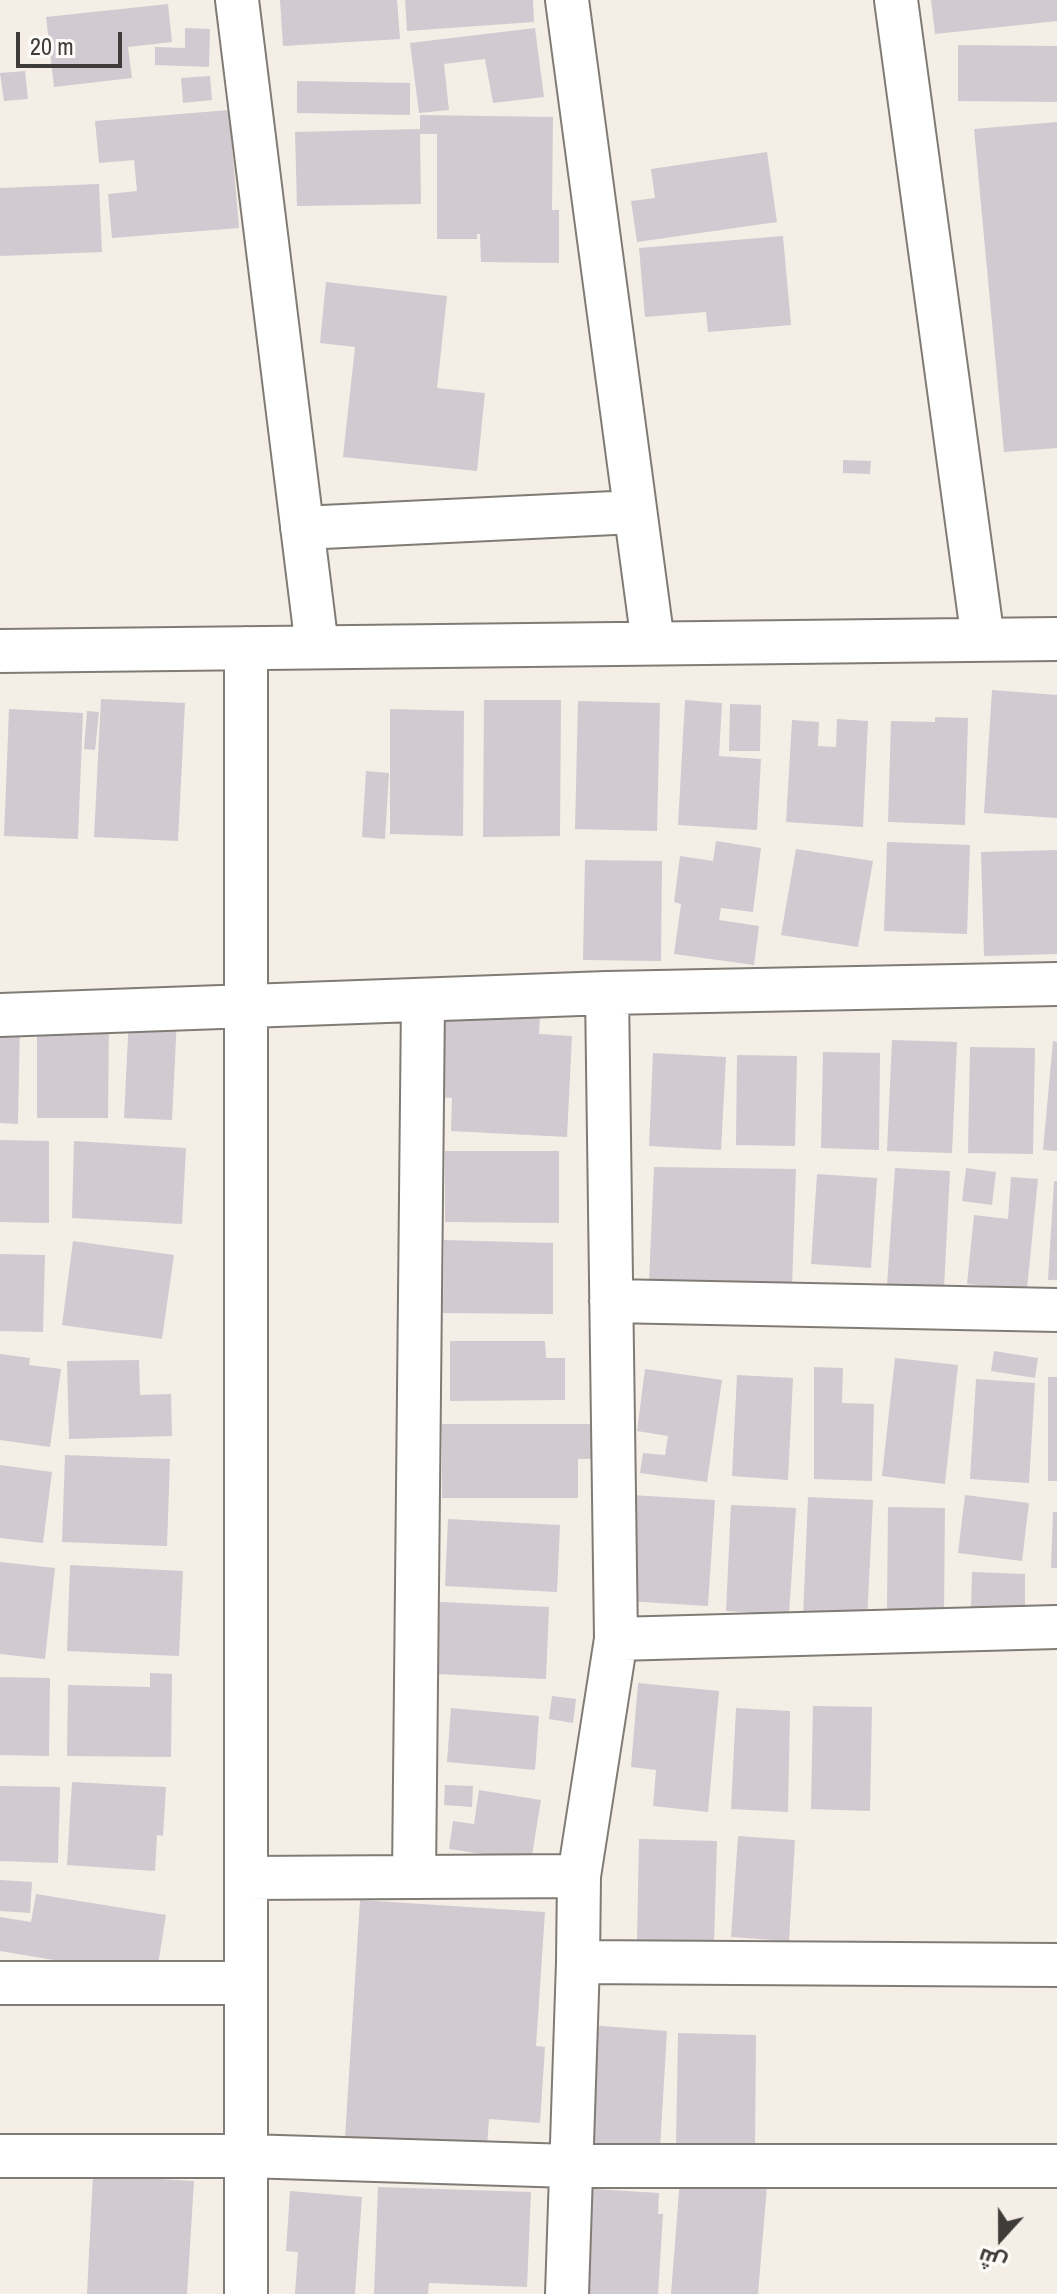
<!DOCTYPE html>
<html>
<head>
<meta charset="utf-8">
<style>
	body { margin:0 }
	#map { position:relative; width:1057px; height:2294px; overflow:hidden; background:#f4eee7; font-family:"Archivo Narrow",Cairo,sans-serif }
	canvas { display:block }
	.north { position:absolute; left:961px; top:2198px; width:80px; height:80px; -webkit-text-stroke:6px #fefcf9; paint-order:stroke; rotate:201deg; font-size:22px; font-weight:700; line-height:32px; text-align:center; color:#3e3b38 }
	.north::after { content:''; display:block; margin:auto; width:28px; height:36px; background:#3e3b38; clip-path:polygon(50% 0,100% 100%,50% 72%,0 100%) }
	.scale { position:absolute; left:16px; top:32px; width:106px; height:36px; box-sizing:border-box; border:4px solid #3e3b38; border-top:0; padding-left:10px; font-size:24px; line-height:28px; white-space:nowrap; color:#3e3b38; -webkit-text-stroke:6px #fefcf9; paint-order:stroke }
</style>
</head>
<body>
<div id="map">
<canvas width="1057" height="2294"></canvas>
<div class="north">ش</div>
<div class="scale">20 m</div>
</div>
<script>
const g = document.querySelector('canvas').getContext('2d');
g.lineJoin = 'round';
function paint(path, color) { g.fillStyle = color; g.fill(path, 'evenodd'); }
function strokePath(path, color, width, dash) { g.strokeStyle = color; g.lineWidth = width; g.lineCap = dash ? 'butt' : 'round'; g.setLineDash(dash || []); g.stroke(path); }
const building = new Path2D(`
	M280 0H397L400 39 283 46Z
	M405 0H533L534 22 407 31Z
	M931 0H1057V21L935 34Z
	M168 4 172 42 128 47 132 78 54 87 46 17Z
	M185 28 210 29 209 67 155 65V47L185 48Z
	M535 28 544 97 493 103 485 59 444 64 449 110 419 113 410 43Z
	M958 45 1057 46V102L958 101Z
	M25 71 28 99 4 101 0 73Z
	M210 76 212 100 183 103 181 78Z
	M297 81 410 83V115L297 113Z
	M229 110 239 228 112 238 108 194 137 191 134 160 99 163 95 121Z
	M420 115 553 117 552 210H559V263L481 262 480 234H477V239H437V134H420L421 204 297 206 295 132 420 129Z
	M1057 122V448L1004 452 974 129Z
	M767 152 777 222 637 242 631 201 655 198 651 169Z
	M99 184 102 252 0 256V188Z
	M783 236 791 325 708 332 706 312 645 317 639 248Z
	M326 282 447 296 437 388 485 393 477 471 343 457 355 347 320 343Z
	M843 460 871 461 870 474 843 473Z
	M992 690 1057 695V818L984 813Z
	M101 699 185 703 178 841 94 837Z
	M484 700H561L560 836 483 837Z
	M685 700 722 703 719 756 761 759 757 830 678 825Z
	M578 701 660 703 657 831 575 829Z
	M730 704 761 705 760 751H729Z
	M9 709 83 713 78 839 4 836Z
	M390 709 464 711 463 836 390 834Z
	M87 711 99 712 95 750 84 749Z
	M935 717 968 718 965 825 888 822 891 721 935 722Z
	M837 719 868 721 863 827 786 822 792 720 819 722 818 746 836 747Z
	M366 771 389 773 385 839 362 837Z
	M716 841 761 848 753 912 721 908 719 920 759 926 754 965 674 954 681 904 674 902 680 856 713 861Z
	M887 842 970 845 967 934 884 931Z
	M796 849 873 861 858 947 781 935Z
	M1057 850V954L984 956 981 852Z
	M585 860 662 861 661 961 583 960Z
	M440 1010 540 1015 539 1034 572 1036 567 1137 451 1131 452 1098 436 1097Z
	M129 1016 177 1018 172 1120 124 1118Z
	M37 1018H109L108 1118H37Z
	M0 1022H20L18 1124 0 1123Z
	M892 1040 957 1042 952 1153 887 1151Z
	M1053 1041 1057 1042V1151L1043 1150Z
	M970 1047 1035 1048 1033 1154 968 1153Z
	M823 1052 880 1053 879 1150 821 1148Z
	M653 1053 726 1057 721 1150 649 1146Z
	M737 1055 797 1056 795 1146 736 1145Z
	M0 1140 49 1141V1223L0 1222Z
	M74 1141 186 1148 182 1224 72 1218Z
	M445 1151H559V1223L445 1222Z
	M654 1167 796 1169 792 1288 649 1281Z
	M895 1168 950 1171 944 1288 887 1285Z
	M966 1168 996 1172 992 1205 962 1201Z
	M817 1174 877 1178 871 1268 811 1264Z
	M1011 1177 1038 1179 1027 1289 967 1284 974 1215 1008 1219Z
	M1054 1181H1057V1280H1048Z
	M444 1240 553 1243V1314L443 1313Z
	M73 1241 174 1255 162 1339 62 1325Z
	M0 1254 45 1255 43 1332 0 1331Z
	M450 1341H545L546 1358H565V1400L450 1401Z
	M994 1351 1038 1358 1035 1378 991 1371Z
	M0 1354 30 1358 29 1365 61 1369 50 1447 0 1440Z
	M895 1358 958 1365 945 1484 882 1476Z
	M139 1360 140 1395 171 1394 172 1436 69 1439 67 1361Z
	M814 1367 843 1368 842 1403 874 1404 872 1481 814 1479Z
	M645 1369 722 1380 707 1482 640 1473 643 1453 665 1455 668 1436 637 1431Z
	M737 1375 793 1378 788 1480 732 1476Z
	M1048 1377H1057V1481H1048Z
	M976 1379 1035 1383 1029 1483 970 1479Z
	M442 1424H592V1459H578V1498H442Z
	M65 1455 170 1459 167 1546 62 1542Z
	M0 1465 52 1472 43 1543 0 1538Z
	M632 1495 715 1500 708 1606 626 1601Z
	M965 1495 1029 1503 1022 1561 958 1553Z
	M808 1497 873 1500 867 1621 803 1618Z
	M731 1505 796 1508 789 1615 726 1611Z
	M888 1507 945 1508 944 1612 887 1610Z
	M1053 1512H1057V1568H1051Z
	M448 1519 560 1525 557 1592 445 1586Z
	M0 1562 55 1568 45 1659 0 1654Z
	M70 1565 183 1571 179 1656 67 1651Z
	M972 1572 1025 1574V1608L971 1607Z
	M440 1602 549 1607 546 1679 437 1674Z
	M150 1673 172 1674 171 1757 67 1756 68 1685 150 1687Z
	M0 1677 50 1678 49 1756 0 1755Z
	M638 1683 719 1691 708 1812 653 1806 656 1770 631 1767Z
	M552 1696 576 1699 573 1723 549 1719Z
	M813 1706 872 1707 870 1811 811 1809Z
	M451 1708 539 1716 535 1770 447 1762Z
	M736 1708 790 1711 788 1812 731 1809Z
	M72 1782 166 1787 163 1836 157 1835 155 1871 67 1865Z
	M445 1785 473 1786 472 1807 444 1805Z
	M0 1786 60 1787 58 1863 0 1861Z
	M479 1790 541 1800 531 1861 449 1849 453 1821 474 1824Z
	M738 1836 795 1840 789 1941 731 1937Z
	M639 1839 717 1841 714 1943 637 1941Z
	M0 1880 32 1882 30 1913 0 1911Z
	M36 1894 166 1915 156 1977 0 1951V1917L31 1922Z
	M360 1900 545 1912 536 2046 545 2047 540 2123 489 2119 487 2147 345 2138Z
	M589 2025 667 2031 660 2148 583 2143Z
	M678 2033 756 2035 755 2148 676 2146Z
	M93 2175 194 2181 187 2294H87Z
	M680 2179 767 2186 758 2294H671Z
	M378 2187 531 2192 527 2287 429 2283 428 2294H374Z
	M578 2188 659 2193 658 2214H663L658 2294H571Z
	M290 2191 362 2197 355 2294H295L298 2252 286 2251Z`);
const minor = new Path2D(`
	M237 0 317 647
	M567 0 653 643
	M896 0 983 640
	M302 528 635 512
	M246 648V2294
	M0 651 1057 639
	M0 1015 607 993
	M611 1301 1057 1310
	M616 1639 1057 1627
	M414 1877 423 1002
	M247 1878 579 1876
	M578 1962 579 1876 616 1639 607 993 1057 984
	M0 1983H246
	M0 2156H246L570 2166H1057
	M567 2294 578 1962 1057 1965`);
paint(building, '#d1cad0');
strokePath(minor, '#817b75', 46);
strokePath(minor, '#fff', 42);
</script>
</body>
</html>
